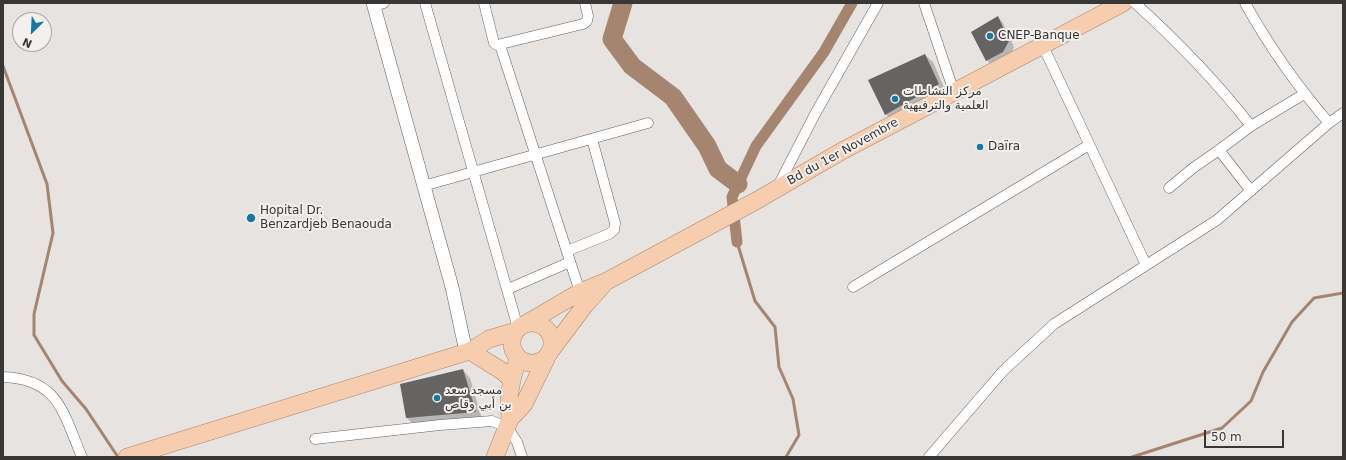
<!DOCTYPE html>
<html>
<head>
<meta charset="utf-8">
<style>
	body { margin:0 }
	#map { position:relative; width:1346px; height:460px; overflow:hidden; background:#e7e3e1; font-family:"DejaVu Sans",sans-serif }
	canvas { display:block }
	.frame { position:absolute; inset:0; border:4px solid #383736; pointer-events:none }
	.north { position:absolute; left:12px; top:12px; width:40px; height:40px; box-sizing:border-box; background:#f4f0ee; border:1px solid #a9a6a4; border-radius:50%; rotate:204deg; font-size:11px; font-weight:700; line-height:16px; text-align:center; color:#383736 }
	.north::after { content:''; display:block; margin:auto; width:14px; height:18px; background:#1577a4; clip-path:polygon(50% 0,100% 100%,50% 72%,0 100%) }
	.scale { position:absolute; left:1204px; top:430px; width:80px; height:18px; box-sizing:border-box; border:2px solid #383736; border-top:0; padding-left:5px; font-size:12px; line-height:14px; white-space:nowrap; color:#383736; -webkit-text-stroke:3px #f4f0ee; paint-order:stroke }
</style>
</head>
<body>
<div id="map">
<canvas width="1346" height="460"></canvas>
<div class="frame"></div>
<div class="north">N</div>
<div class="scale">50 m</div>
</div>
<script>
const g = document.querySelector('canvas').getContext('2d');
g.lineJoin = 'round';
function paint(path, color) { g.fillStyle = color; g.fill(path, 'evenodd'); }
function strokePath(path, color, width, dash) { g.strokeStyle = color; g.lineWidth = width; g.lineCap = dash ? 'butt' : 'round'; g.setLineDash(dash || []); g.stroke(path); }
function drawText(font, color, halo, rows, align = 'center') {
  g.font = font + ' "DejaVu Sans",Vazirmatn,sans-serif'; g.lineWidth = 4; g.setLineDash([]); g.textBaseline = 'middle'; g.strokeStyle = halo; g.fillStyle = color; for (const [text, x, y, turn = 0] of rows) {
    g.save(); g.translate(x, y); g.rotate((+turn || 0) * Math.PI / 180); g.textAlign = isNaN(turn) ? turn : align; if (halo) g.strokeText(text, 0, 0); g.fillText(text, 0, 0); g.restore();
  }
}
const shadow = new Path2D(`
	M998 17 1003 23 1014 47 1011 54 992 66 987 60Z
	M925 55 933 62 946 92 893 122 886 114 869 80Z
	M463 370 470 378 482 419 414 425 406 417Z`);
const stream = new Path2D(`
	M3 66 47 184 53 233 34 314V335L62 381 86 409 118 457
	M737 242 755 301 775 327 779 367 793 399 799 435 786 457
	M1132 457 1222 428 1251 401 1263 372 1292 322 1314 298 1343 293`);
const canal = new Path2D(`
	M737 242 732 197 756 146 824 52 852 3`);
const river = new Path2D(`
	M623 3 612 39 632 66 673 97 707 146 718 169 738 184`);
const building = new Path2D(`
	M998 16 1009 41 1003 52 986 61 971 32Z
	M925 54 939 84 885 115 868 80Z
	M463 369 476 412 406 418 400 384Z`);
const minor = new Path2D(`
	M425 3 518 328
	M484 3 494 43 497 45 583 24 587 21 588 16 585 3
	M924 3 954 92
	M1135 3C1177 41 1216 81 1251 126
	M1245 3C1269 46 1297 86 1329 123
	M374 6 384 3
	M500 45 580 292
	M1043 46 1146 265
	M423 186 648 123
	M778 186 815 114 878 3
	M1169 188 1193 168 1219 150
	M1251 191 1219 150 1251 126 1304 94
	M567 251 609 234 614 230 615 223 592 139
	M853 287 1089 145
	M508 289 570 262
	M3 377C59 379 63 413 82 457
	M315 439 440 425 492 421 507 427 517 442 522 457
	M929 457 1003 371 1054 324 1217 220 1329 123 1343 113`);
const tertiary = new Path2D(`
	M373 3 452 287 466 352`);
const primary = new Path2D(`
	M512 343a20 20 0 1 1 40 0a20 20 0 1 1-40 0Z
	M527 323 580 292 607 281 754 202 842 151 1123 3
	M552 349 585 305 603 285
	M470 351 502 371 512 380
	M510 419 524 404 546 359
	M127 457 470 351 489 339 516 331
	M495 457 510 419 509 397 512 380 518 358`);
const markers = [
	[990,36,4,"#1577a4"],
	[895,99,4,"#1577a4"],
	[980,147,4,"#1577a4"],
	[251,218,5,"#1577a4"],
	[437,398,4,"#1577a4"]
];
const poiNames = [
	["CNEP-Banque",998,36],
	["مركز النشاطات",903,92],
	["العلمية والترفيهية",903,106],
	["Daïra",988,147],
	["Hopital Dr.",260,211],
	["Benzardjeb Benaouda",260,225],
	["مسجد سعد",445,391],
	["بن أبي وقاص",445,405]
];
const streetNames = [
	["Bd du 1er Novembre",843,152,-29]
];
paint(shadow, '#0003');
strokePath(stream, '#a58570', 3);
strokePath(canal, '#a58570', 11);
strokePath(river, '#a58570', 19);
paint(building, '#666462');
strokePath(minor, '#64615f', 11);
strokePath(tertiary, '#64615f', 14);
strokePath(primary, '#b08262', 18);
strokePath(minor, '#fff', 10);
strokePath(tertiary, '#fff', 13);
strokePath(primary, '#f7cdaf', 17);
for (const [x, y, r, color] of markers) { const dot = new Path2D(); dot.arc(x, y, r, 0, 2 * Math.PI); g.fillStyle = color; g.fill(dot); strokePath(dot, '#f4f0ee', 1.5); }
drawText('12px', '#383736', '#f4f0ee', poiNames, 'left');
drawText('12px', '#383736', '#f4f0ee', streetNames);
</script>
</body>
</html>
